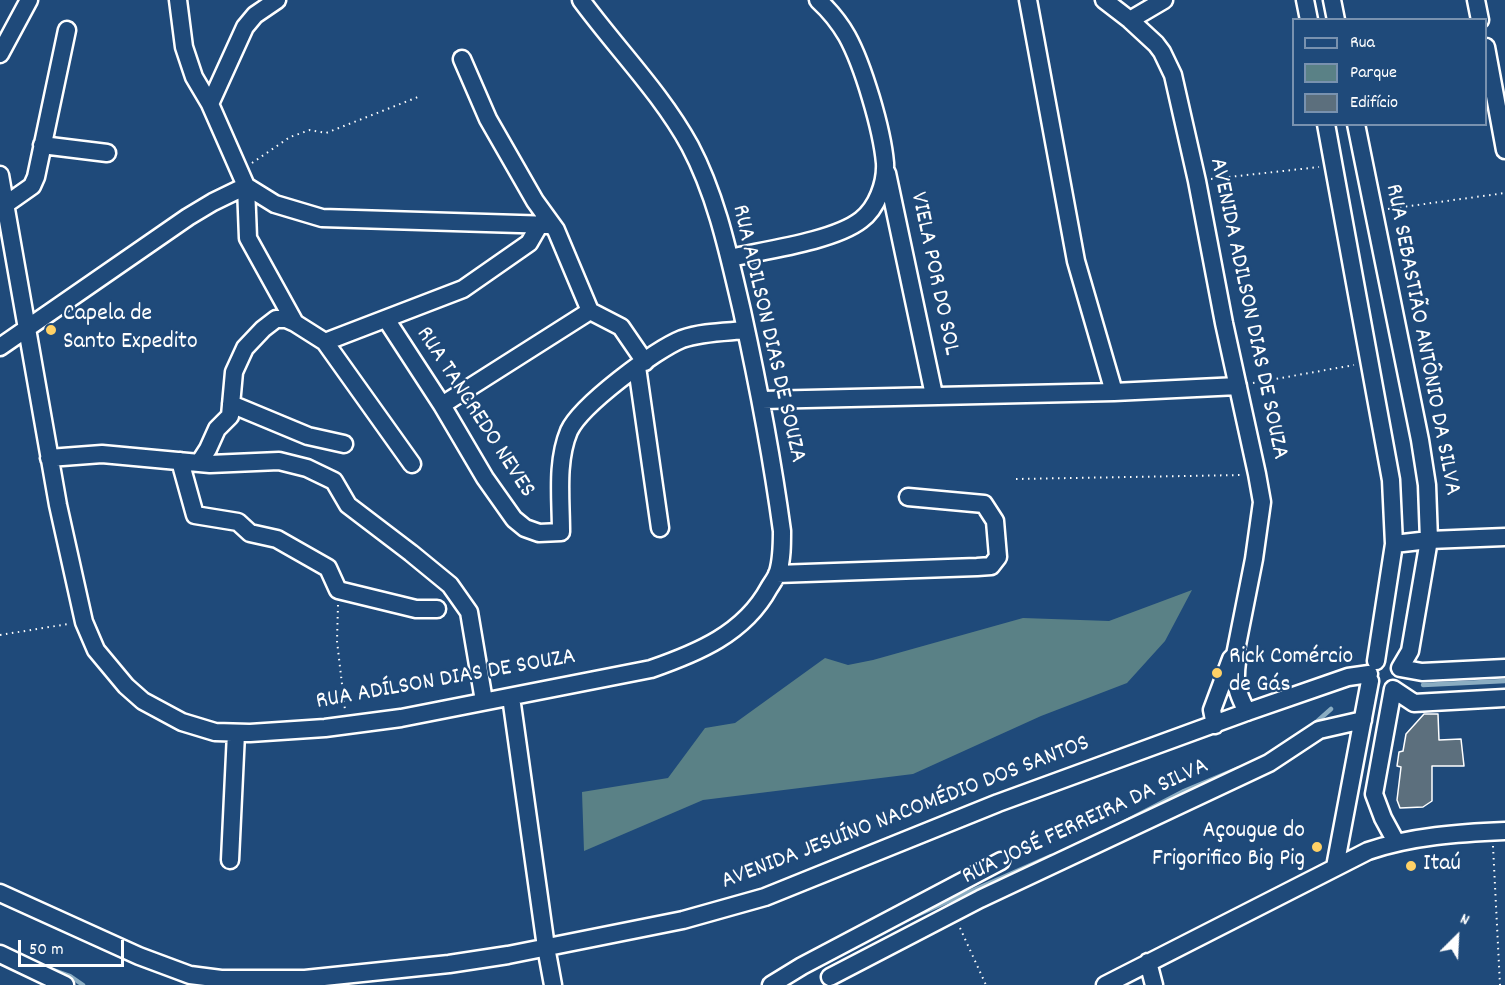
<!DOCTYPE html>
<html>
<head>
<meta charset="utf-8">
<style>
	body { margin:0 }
	#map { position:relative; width:1505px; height:985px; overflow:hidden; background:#1f4a7a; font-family:Dekko,sans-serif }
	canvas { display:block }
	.legend { position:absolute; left:1292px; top:18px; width:195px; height:108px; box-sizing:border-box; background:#1f4a7a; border:2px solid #7992af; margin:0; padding:8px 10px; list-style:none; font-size:18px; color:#fff }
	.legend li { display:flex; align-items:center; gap:12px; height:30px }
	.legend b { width:30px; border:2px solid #7992af }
	.north { position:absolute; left:1427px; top:907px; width:60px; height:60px; -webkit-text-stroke:4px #1f4a7a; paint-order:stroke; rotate:24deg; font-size:16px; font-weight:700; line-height:24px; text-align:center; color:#fff }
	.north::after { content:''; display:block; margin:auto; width:21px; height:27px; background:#fff; clip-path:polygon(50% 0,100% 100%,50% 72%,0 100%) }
	.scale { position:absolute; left:18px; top:940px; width:106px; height:27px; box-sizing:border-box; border:3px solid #fff; border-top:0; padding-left:8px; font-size:18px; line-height:21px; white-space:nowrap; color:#fff; -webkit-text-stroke:4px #1f4a7a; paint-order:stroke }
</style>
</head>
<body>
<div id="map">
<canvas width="1505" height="985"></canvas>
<ul class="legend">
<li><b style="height:8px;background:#1f4a7a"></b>Rua</li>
<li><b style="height:16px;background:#5a8186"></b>Parque</li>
<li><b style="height:16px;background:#5c6f7d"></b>Edifício</li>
</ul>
<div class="north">N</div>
<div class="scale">50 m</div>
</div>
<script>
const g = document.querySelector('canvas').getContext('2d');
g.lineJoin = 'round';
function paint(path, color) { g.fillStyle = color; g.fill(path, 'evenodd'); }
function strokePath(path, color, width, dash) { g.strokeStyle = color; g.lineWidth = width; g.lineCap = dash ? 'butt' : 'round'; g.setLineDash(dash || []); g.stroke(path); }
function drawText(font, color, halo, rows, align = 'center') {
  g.font = font + ' Dekko,sans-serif'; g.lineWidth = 4.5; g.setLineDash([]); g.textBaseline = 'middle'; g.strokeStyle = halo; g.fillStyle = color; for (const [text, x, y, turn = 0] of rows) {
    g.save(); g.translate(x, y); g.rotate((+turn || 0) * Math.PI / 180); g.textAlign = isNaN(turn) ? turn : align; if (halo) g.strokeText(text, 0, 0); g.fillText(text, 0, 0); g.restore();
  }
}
const green = new Path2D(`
	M1192 590 1165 641 1127 683 1041 716 913 774 703 800 584 851 582 792 668 778 705 728 735 723 825 658 848 665 873 660 1023 618 1109 621Z`);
const stream = new Path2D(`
	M1423 685 1505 681
	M1313 725 1331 709
	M1111 829 1184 791 1239 768
	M908 919 1051 856
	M45 967 70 976 83 985`);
const building = new Path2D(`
	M1424 714H1438L1439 740 1461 739 1464 766H1432V801L1423 807 1400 808 1397 800 1401 767 1397 766 1399 752 1403 751 1406 734Z`);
const path = new Path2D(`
	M252 163 290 137 310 130 326 133 418 97
	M1211 179 1319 167
	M1388 209 1505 193
	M1253 383 1354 365
	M1016 479 1242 475
	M338 605 337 641 345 710
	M0 635 68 624
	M1493 846 1500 985
	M960 928 986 985`);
const minor = new Path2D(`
	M178 0 184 47 194 77 210 104 246 186 248 238 295 323
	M1028 0 1076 261 1114 392 1238 386
	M1104 0 1130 20 1156 44 1162 52 1173 75 1197 181 1224 323 1257 474 1262 502 1254 559 1235 655 1231 659 1212 710 1215 725
	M1305 0 1309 20
	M1332 0 1336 20
	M1476 0 1480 20
	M1130 20 1164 0
	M1486 47 1505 150
	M0 54 29 0
	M462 59 488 119 535 201 556 230 590 311 621 327 645 362
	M210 104 245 27 255 15 277 0
	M1326 124 1391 480 1394 544 1376 661
	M1356 124 1420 440 1427 485 1429 540 1410 651 1400 668 1422 672 1505 668
	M42 145 107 153
	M887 173 934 395
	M0 175 58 505 84 622 96 650 126 686 143 701 182 722 215 732 250 733 325 728 401 718 651 669C697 653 744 634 769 588 772 583 776 578 778 572 782 559 782 545 782 531 772 457 758 384 742 311 729 256 717 197 690 146 661 93 617 49 581 0
	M246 186 275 204 322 218 552 225
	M5 205 32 186 36 177 67 30
	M730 258C766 250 834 241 861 220 877 208 886 183 885 163 882 129 863 65 847 36 839 22 830 11 818 0
	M386 319 442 405 485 478 514 519 525 528 539 533 561 532C561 499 556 462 569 431 581 405 655 350 682 339 702 332 725 332 746 330
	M325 342 463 289 529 243 540 224
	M0 347 188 217 213 202 246 186
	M637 367 660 528
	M762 400 1114 392
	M231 404 308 436 344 444
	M442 405 590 311
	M49 458 102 454 210 464 279 461 307 468 334 481 348 505 411 553 450 585 469 612 484 701
	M180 461 195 515 238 522 250 533 277 539 328 568 338 590 416 609H437
	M199 463 208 449 217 429 230 416 234 372 245 348 263 329 276 319H286L295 323 325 342 412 464
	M1394 544 1429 540 1505 537
	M777 574 977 567 991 566 998 557 995 521 984 504 908 497
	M1237 662C1234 684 1237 692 1247 712
	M511 697 546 947 553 985
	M1396 842 1383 818 1374 794 1393 689 1414 703 1505 698
	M230 860 236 733
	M1335 867 1370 681
	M0 893 139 956 190 975 221 979H305L449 964 508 955 683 920 765 897 998 803 1247 712 1348 677 1369 674
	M0 954 65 985
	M1148 962 1154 985
	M830 977 980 899 1269 763 1319 730 1363 720
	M771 985 802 966 1001 861
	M1105 985 1368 851C1412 836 1459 833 1505 831`);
const markers = [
	[51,330,6,"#ffd166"],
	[1217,673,6,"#ffd166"],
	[1317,847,6,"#ffd166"],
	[1411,866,6,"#ffd166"]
];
const streetNames = [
	["VIELA POR DO SOL",933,274,78],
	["AVENIDA ADILSON DIAS DE SOUZA",1247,309,78],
	["RUA ADILSON DIAS DE SOUZA",767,334,77],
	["RUA SEBASTIÃO ANTÔNIO DA SILVA",1421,340,79],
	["RUA TANCREDO NEVES",474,413,57],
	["RUA ADÍLSON DIAS DE SOUZA",446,681,-10],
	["AVENIDA JESUÍNO NACOMÉDIO DOS SANTOS",906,814,-21],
	["RUA JOSÉ FERREIRA DA SILVA",1086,823,-25]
];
const poiNames = [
	["Capela de",63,316],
	["Santo Expedito",63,344],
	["Rick Comércio",1229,659],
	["de Gás",1229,687],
	["Açougue do",1305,833,"right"],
	["Frigorifico Big Pig",1305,861,"right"],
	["Itaú",1423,866]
];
paint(green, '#5a8186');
strokePath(stream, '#8badc2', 4.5);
paint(building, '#5c6f7d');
strokePath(building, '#fff', 1.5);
strokePath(minor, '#fff', 21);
strokePath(path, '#fff', 2, [1.5, 4.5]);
strokePath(minor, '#1f4a7a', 16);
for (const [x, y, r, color] of markers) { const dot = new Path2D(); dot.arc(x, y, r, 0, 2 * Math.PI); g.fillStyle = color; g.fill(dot); strokePath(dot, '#1f4a7a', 2); }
drawText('24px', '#fff', '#1f4a7a', streetNames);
drawText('24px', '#fff', '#1f4a7a', poiNames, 'left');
</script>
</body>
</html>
